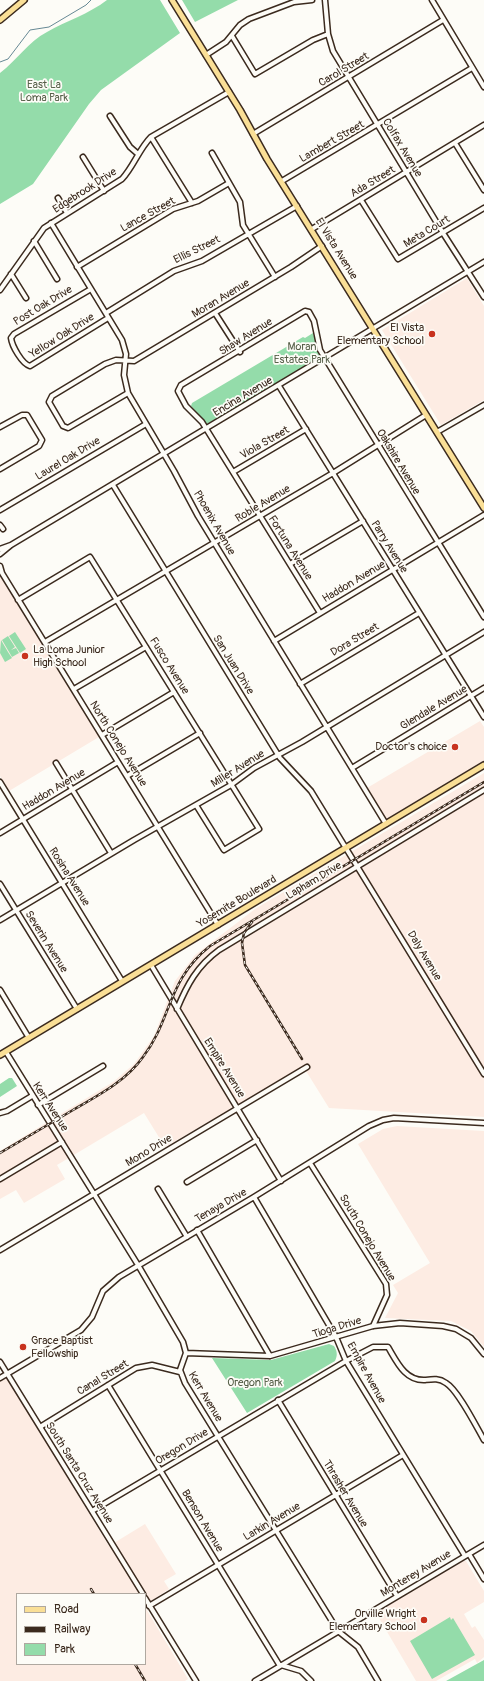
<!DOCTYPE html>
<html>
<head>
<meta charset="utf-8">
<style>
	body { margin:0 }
	#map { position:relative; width:484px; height:1681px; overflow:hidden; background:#fdfcf7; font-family:Pangolin,sans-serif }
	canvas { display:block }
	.legend { position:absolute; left:16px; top:1593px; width:130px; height:72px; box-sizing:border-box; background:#fdfcf7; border:1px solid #afa8a0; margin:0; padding:5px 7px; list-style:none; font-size:12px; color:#3b2a1e }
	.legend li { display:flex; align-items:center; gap:8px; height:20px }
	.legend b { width:20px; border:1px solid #afa8a0 }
</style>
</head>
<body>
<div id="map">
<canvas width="484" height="1681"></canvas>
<ul class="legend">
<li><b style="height:5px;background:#fadf96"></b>Road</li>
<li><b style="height:5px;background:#3b2a1e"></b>Railway</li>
<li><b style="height:11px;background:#94dcaa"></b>Park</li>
</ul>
</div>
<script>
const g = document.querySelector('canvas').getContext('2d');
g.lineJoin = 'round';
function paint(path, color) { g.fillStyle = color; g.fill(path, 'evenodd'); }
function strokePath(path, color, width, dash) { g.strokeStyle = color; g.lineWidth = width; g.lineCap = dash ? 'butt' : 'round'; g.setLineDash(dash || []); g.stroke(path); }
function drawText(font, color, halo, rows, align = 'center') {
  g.font = font + ' Pangolin,sans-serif'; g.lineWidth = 3.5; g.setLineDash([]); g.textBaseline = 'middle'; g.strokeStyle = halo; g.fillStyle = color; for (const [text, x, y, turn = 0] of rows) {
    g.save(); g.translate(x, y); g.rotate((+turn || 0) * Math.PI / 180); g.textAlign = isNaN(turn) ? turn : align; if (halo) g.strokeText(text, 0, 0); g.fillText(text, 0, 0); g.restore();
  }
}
const built = new Path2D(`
	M467 278 484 306V400L441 425 382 330Z
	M0 576 99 737 9 791 0 776Z
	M480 721 484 727V763L386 821 367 788Z
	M484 773V1117L329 1108 306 1071 239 1110 236 1106 165 1147 144 1113 57 1165 65 1179 24 1203 16 1190 0 1199V1151L113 1082 134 1064 154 1036 175 981 195 955 255 909Z
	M397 1126 484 1131V1347L471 1331 451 1321 385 1318 398 1293 393 1285 430 1263 358 1144 383 1129Z
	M6 1377 109 1546 145 1524 176 1574 164 1581 169 1589 145 1605V1594H17V1664H145V1607L188 1679 185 1681H0V1381Z
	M463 1561H466L484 1591V1602L464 1614 472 1628 475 1626 484 1640V1657L477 1663 475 1659 436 1681H416L376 1613Z`);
const green = new Path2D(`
	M107 0H160L180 33 101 90 89 104 33 184 0 204V73C17 60 28 42 47 32 66 21 89 14 107 0Z
	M182 0H238L195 22Z
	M313 333 320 358 207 424 191 406 192 403 303 337 305 338Z
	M15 632 26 649 20 653 9 636Z
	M8 636 15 647 11 650 16 648 19 653 12 657 2 640Z
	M1 640 8 652 4 654 8 652 12 658 5 662 0 653Z
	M9 1078H12L17 1086 0 1097V1084Z
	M329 1344 334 1346C337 1351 338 1355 335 1361L247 1413 212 1358 271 1360Z
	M450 1617 451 1620 453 1618 475 1655 432 1679 410 1641Z
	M484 1660V1681H446Z`);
const stream = new Path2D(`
	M0 62 8 59 30 30 49 27 86 5 91 0`);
const minor = new Path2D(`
	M325 0 328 34 333 51 443 233 484 297
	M432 0 484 87
	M232 36 255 74 313 40 328 34
	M206 55 226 42 240 25 249 19 294 2 312 0
	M110 116 130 147 138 154
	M253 134 443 20
	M151 137 192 203
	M455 143 484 190
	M212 153 240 202 243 225 275 277
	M83 157 104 191
	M282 181 472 68
	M58 198 67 213
	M361 200 398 259 484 208
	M51 223 122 340 126 354 124 375 128 393 174 471 198 516 386 824
	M312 229 484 125
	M34 241 57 279
	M77 267 173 209 198 201 229 183
	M11 274 26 298
	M91 289 14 334 11 338C12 346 22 364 30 366L108 318
	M0 290 44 228 122 179C134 166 139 149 151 137L229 92
	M106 313 174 271 202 261 297 206
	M215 313 240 352
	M279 386 484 717
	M128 393 68 428 63 426 49 402 52 396 105 364 116 360 134 361 291 267 322 246
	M0 427 22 415H27L42 440 39 446 0 469
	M437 432 484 405
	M233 472 306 429
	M113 485 280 758 311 791 484 1074
	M0 510 146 424
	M0 525 3 529
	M0 549 11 545
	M0 554 11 545 484 262
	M290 564 363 521
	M0 566 2 573 218 925
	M18 600 90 557 259 829 224 850 196 805
	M320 613 202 422 186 406 178 391 181 385 305 311 309 312 314 321 320 350 484 617
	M274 641 484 515
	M45 642 333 473 426 415
	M300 684 419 613
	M74 689 146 647
	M102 735 174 692
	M56 763 111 853
	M352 768 484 688
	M127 776 200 733
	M0 782 122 981
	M0 833 118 762
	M0 884 77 1009
	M0 920 134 840 231 785 254 768 302 742 484 632
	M151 965 281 1181
	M0 990 29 1038
	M177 1009C187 985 197 966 219 950L484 790
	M6 1052 138 1265 183 1342 186 1353 180 1370 185 1383 338 1631 358 1647 378 1681
	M38 1105 103 1066
	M0 1113 7 1111 32 1096
	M310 1163 386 1284 387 1295 373 1326
	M0 1179 62 1142
	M187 1182 257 1140
	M158 1189 187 1237
	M254 1197 336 1337 346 1361 465 1556
	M197 1230 270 1356
	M0 1250 307 1067
	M186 1353 270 1356 373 1326 400 1323 443 1326 456 1329 471 1338 484 1354
	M0 1362 143 1594
	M0 1378 81 1330 92 1317 103 1291 119 1277 254 1197 369 1126 383 1120 394 1118 484 1123
	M108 1385 280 1666
	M278 1400 397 1596
	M40 1427 136 1368 152 1365 180 1372
	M92 1511 346 1361 373 1347H388C397 1362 405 1381 425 1380 433 1379 439 1378 446 1383 458 1390 476 1426 484 1440
	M469 1554 484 1579
	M145 1598 196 1681
	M149 1606 403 1455
	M281 1665 301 1671 311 1681
	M255 1681 484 1545`);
const major = new Path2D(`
	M172 0 240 110 267 159 484 508
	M0 20 24 0
	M0 1055 484 765`);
const rail = new Path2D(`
	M252 922 244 933 242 943 245 965 302 1059
	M0 1153C24 1139 49 1124 73 1110 99 1095 126 1081 143 1057 172 1019 167 980 210 946L484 782
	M91 1589 94 1594
	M135 1664 145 1681`);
const markers = [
	[432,334,4,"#c8321e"],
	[25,656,4,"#c8321e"],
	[455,747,4,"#c8321e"],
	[23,1347,4,"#c8321e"],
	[424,1620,4,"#c8321e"]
];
const streetNames = [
	["Carol Street",344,70,-31],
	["Lambert Street",332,142,-30],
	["Colfax Avenue",402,148,59],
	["Ada Street",373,182,-31],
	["Edgebrook Drive",85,191,-33],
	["Lance Street",148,215,-29],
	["Meta Court",427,232,-31],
	["El Vista Avenue",336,249,58],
	["Ellis Street",197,250,-26],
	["Moran Avenue",221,299,-31],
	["Post Oak Drive",43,306,-31],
	["Yellow Oak Drive",62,336,-32],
	["Shaw Avenue",246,337,-32],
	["Encina Avenue",243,397,-31],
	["Viola Street",265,443,-30],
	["Laurel Oak Drive",68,459,-31],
	["Oakshire Avenue",398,462,59],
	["Roble Avenue",263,504,-31],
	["Phoenix Avenue",214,523,60],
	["Parry Avenue",389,547,58],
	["Fortuna Avenue",290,548,58],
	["Haddon Avenue",354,582,-31],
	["Dora Street",355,640,-31],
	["San Juan Drive",233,665,58],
	["Fusco Avenue",169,666,58],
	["Glendale Avenue",434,708,-31],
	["North Conejo Avenue",118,744,58],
	["Miller Avenue",238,769,-32],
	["Haddon Avenue",54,790,-31],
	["Rosina Avenue",69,877,58],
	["Lapham Drive",314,881,-31],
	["Yosemite Boulevard",237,902,-31],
	["Severin Avenue",46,942,58],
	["Daly Avenue",424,956,59],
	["Empire Avenue",224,1068,58],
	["Kerr Avenue",50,1107,57],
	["Mono Drive",149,1151,-31],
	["Tenaya Drive",221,1206,-30],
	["South Conejo Avenue",367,1238,59],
	["Tioga Drive",337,1328,-17],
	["Empire Avenue",366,1373,61],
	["Canal Street",103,1378,-31],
	["Kerr Avenue",205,1397,59],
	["Oregon Drive",182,1447,-31],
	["South Santa Cruz Avenue",79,1473,58],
	["Thrasher Avenue",345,1494,59],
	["Benson Avenue",202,1521,59],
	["Larkin Avenue",272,1522,-31],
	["Monterey Avenue",416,1574,-31]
];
const parkNames = [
	["East La",44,85],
	["Loma Park",44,98],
	["Moran",302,347],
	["Estates Park",302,360],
	["Oregon Park",255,1383]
];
const poiNames = [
	["El Vista",424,328],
	["Elementary School",424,341],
	["La Loma Junior",33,650,"left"],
	["High School",33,663,"left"],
	["Doctor's choice",447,747],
	["Grace Baptist",31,1341,"left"],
	["Fellowship",31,1354,"left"],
	["Orville Wright",416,1614],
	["Elementary School",416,1627]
];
paint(built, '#fdece3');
paint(green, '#94dcaa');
strokePath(stream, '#668894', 1);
strokePath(minor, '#3b2a1e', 7);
strokePath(major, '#3b2a1e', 8);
strokePath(minor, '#fdfcf7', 4);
strokePath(major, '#fadf96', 5);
strokePath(rail, '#3b2a1e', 2.5);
strokePath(rail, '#fdfcf7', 1, [3]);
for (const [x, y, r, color] of markers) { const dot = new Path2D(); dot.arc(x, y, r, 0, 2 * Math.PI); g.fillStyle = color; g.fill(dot); strokePath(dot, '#fdfcf7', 1.5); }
drawText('11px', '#3b2a1e', '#fdfcf7', streetNames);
drawText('11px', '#565f48', '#fdfcf7', parkNames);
drawText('11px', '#3b2a1e', '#fdfcf7', poiNames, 'right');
</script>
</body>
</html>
